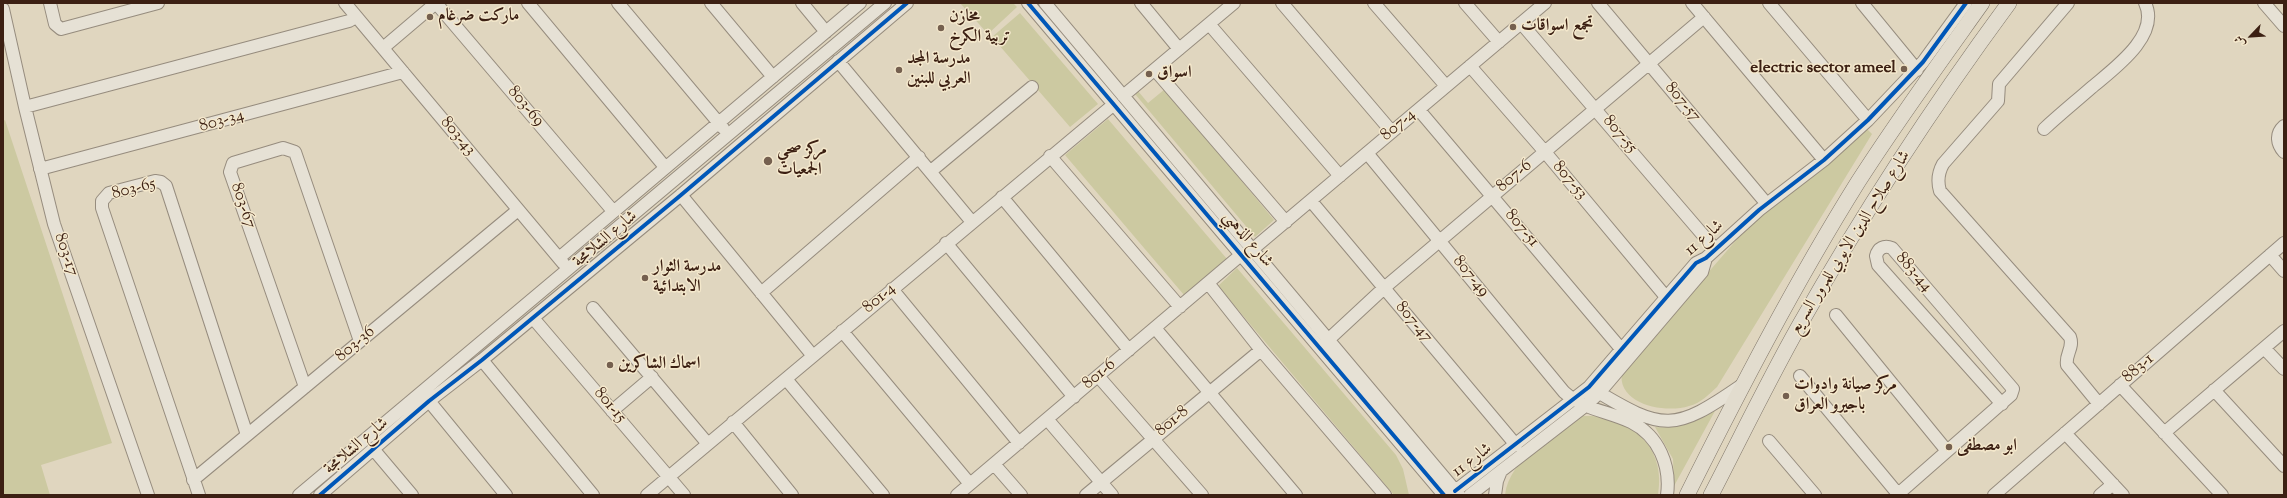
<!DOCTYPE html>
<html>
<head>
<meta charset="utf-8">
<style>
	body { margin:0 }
	#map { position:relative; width:2287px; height:498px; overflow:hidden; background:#e0d6bf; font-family:"Sorts Mill Goudy",Amiri,serif }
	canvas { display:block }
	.frame { position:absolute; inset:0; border:4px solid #3c2013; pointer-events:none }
	.north { position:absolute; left:2231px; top:16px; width:40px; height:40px; -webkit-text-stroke:3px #f4e8cc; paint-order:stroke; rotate:245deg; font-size:11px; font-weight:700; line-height:16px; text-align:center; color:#3c2013 }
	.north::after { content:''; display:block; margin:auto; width:14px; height:18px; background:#3c2013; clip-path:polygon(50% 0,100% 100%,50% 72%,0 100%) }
</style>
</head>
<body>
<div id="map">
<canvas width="2287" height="498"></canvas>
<div class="frame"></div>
<div class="north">ش</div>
</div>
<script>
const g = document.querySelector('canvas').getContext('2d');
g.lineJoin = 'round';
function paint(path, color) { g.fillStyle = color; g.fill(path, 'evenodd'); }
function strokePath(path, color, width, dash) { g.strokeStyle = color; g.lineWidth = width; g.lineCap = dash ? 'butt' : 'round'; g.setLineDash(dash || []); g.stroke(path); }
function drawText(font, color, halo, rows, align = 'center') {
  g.font = font + ' "Sorts Mill Goudy",Amiri,serif'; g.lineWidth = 3; g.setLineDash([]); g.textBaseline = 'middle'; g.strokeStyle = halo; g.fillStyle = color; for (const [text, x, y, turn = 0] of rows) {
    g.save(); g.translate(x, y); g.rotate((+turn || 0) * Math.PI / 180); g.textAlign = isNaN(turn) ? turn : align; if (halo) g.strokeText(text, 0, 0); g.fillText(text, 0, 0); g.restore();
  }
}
const green = new Path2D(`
	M960 3H1013L1017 7 988 34Z
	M1020 13 1098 104 1070 127 992 37Z
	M1165 89 1274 220 1255 237 1135 94 1138 91 1148 103Z
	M1108 119 1227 259 1184 295 1065 155Z
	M5 120 112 443 41 465 50 495H3V121Z
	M1864 129 1868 130 1872 134 1717 387C1708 395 1701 403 1689 406 1665 414 1616 404 1622 372L1751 223Z
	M1237 268 1396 455 1403 469 1409 495H1394L1218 286Z
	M1715 411 1674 486 1673 459 1655 427C1677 429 1695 422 1715 411Z
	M1582 416C1629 414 1667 446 1658 495H1505C1510 457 1553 437 1582 416Z`);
const minor = new Path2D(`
	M50 3 55 24 61 29 158 3
	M345 3 563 263
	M436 3 613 211
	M528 3 665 167
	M618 3 723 128
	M711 3 773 77
	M802 3 826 32
	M1028 3 1444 495
	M1045 3 1459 495
	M1141 3 1179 49
	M1282 3 1392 132
	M1374 3 1446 86
	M1465 3 1499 42
	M1598 3 1766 203
	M1692 3 1824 160
	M1769 3 1868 120
	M1862 3 1917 70
	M2068 3 1999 84 1998 101 1943 164C1938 173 1937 181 1940 191L2070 337C2074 348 2065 354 2067 365L2099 404
	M2264 3 2284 26
	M3 9 25 107 54 224 148 495
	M1521 23 1715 249
	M1209 24 1340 176
	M383 48 436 3
	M838 61 972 222
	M1470 66 1545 152 1666 297
	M1155 70 1286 222
	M1123 96 1234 3
	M25 107 349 21 356 17
	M1419 110 1622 350
	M2284 126C2275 134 2277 144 2284 152
	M2044 129C2059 115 2075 102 2091 88 2112 70 2161 36 2145 3
	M1367 153 1564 392C1584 410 1608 411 1631 422 1659 436 1671 466 1667 495
	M1050 156 1180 307
	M40 169 403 72
	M931 171 1032 87
	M681 195 813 356
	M1002 197 1129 350
	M1311 201 1516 445
	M946 243 1074 397
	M1253 249 1545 3
	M2270 255 2284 271
	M559 258 860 3
	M1208 283 1261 350 1385 495
	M892 289 1019 443
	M761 293 919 157
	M593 308 708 444
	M1836 315 1947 451
	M533 318 684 495
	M1155 328 1296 495
	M842 331 970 484
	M1328 340 1384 288 1704 17
	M2264 348 2284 369
	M482 360 593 495
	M1098 376 1202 495
	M1800 376 1898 494
	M786 379 883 495
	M2120 385 2222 495
	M305 387 230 172 233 163 283 148 295 152 360 341
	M1593 389C1664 432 1674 432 1742 385
	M2214 390 2284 466
	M429 401 506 495
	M612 411 652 377
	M1047 419 1112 495
	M733 422 792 495
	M2065 433 2123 495
	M2164 433 2284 331
	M1769 441 1815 495
	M374 450 412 495
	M994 464 1021 495
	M193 480 518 210
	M1455 491 1589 387 1696 263 1706 258 1759 210 1824 160 1868 120 1923 62 1966 3
	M199 495 102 208V201L109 193 155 181 161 182 166 186 247 435
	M299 495 885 3
	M320 495 429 401 482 360 681 195 907 3
	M647 495 1113 105
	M957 495 1242 254
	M1086 495 1261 350
	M1470 495 1585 406 1599 393 1702 272 1706 258
	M1495 495 1497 481 1501 471
	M1897 495 2011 395 2013 389 1892 248C1884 245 1878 248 1876 256L1878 265 2002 404
	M1994 495 2284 243
	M2100 495 2113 484`);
const major = new Path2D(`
	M1687 495C1740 389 1795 283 1858 182 1897 121 1940 62 1982 3
	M1711 495C1740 439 1768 381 1799 326 1862 215 1933 106 2009 3`);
const cycleway = new Path2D(`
	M1028 3 1444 495
	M1455 491 1589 387 1696 263 1706 258 1759 210 1824 160 1868 120 1923 62 1966 3
	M320 495 429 401 482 360 681 195 907 3`);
const markers = [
	[430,17,4,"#75604f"],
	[1513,27,4,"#75604f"],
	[941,28,4,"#75604f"],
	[1904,69,4,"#75604f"],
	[899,70,4,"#75604f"],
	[1149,74,4,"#75604f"],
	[768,161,5,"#75604f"],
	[645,278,4,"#75604f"],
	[610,365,4,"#75604f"],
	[1786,396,4,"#75604f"],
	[1949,447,4,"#75604f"]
];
const poiNames = [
	["ماركت ضرغام",438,17],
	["مخازن",949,18],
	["تربية الكرخ",949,38],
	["تجمع اسواقات",1521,27],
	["مدرسة المجد",907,60],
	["العربي للبنين",907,80],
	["electric sector ameel",1896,69,"right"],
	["اسواق",1157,74],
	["مركز صحي",777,151],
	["الجمعيات",777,171],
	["مدرسة الثوار",653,268],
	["الابتدائية",653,288],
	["اسماك الشاكرين",618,365],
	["مركز صيانة وادوات",1794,386],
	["باجيرو العراق",1794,406],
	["ابو مصطفى",1957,447]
];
const streetNames = [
	["807-57",1682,103,50],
	["803-69",525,107,50],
	["803-34",222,122,-15],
	["807-4",1399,126,-40],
	["807-55",1619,135,50],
	["803-43",457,137,50],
	["807-6",1515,177,-40],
	["807-53",1569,181,50],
	["803-65",134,190,-14],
	["803-67",242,206,71],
	["807-51",1521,229,50],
	["شارع 11",1705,239,-41],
	["شارع الشلامجة",606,240,-40],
	["شارع الذهبي",1247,240,50],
	["شارع صلاح الدين الايوبي للمرور السريع",1851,243,-58],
	["803-17",65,255,71],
	["883-44",1913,273,49],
	["807-49",1470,277,51],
	["801-4",880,299,-40],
	["807-47",1413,323,50],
	["803-36",356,345,-40],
	["883-1",2139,369,-41],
	["801-6",1100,375,-40],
	["801-15",609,406,50],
	["801-8",1173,422,-40],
	["شارع الشلامجة",357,447,-40],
	["شارع 11",1473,461,-37]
];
paint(green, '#ccc9a1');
strokePath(minor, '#968c7e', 14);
strokePath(major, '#7f7568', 16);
strokePath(minor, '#e6e1d5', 12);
strokePath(major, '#e2dcce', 15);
strokePath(cycleway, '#0057b8', 4);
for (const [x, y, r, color] of markers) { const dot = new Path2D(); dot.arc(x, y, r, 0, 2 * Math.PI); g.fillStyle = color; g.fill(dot); strokePath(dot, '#f4e8cc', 1.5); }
drawText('bold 17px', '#3c2013', '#f4e8cc', poiNames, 'left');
drawText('17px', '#3c2013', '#f4e8cc', streetNames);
</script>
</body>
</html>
